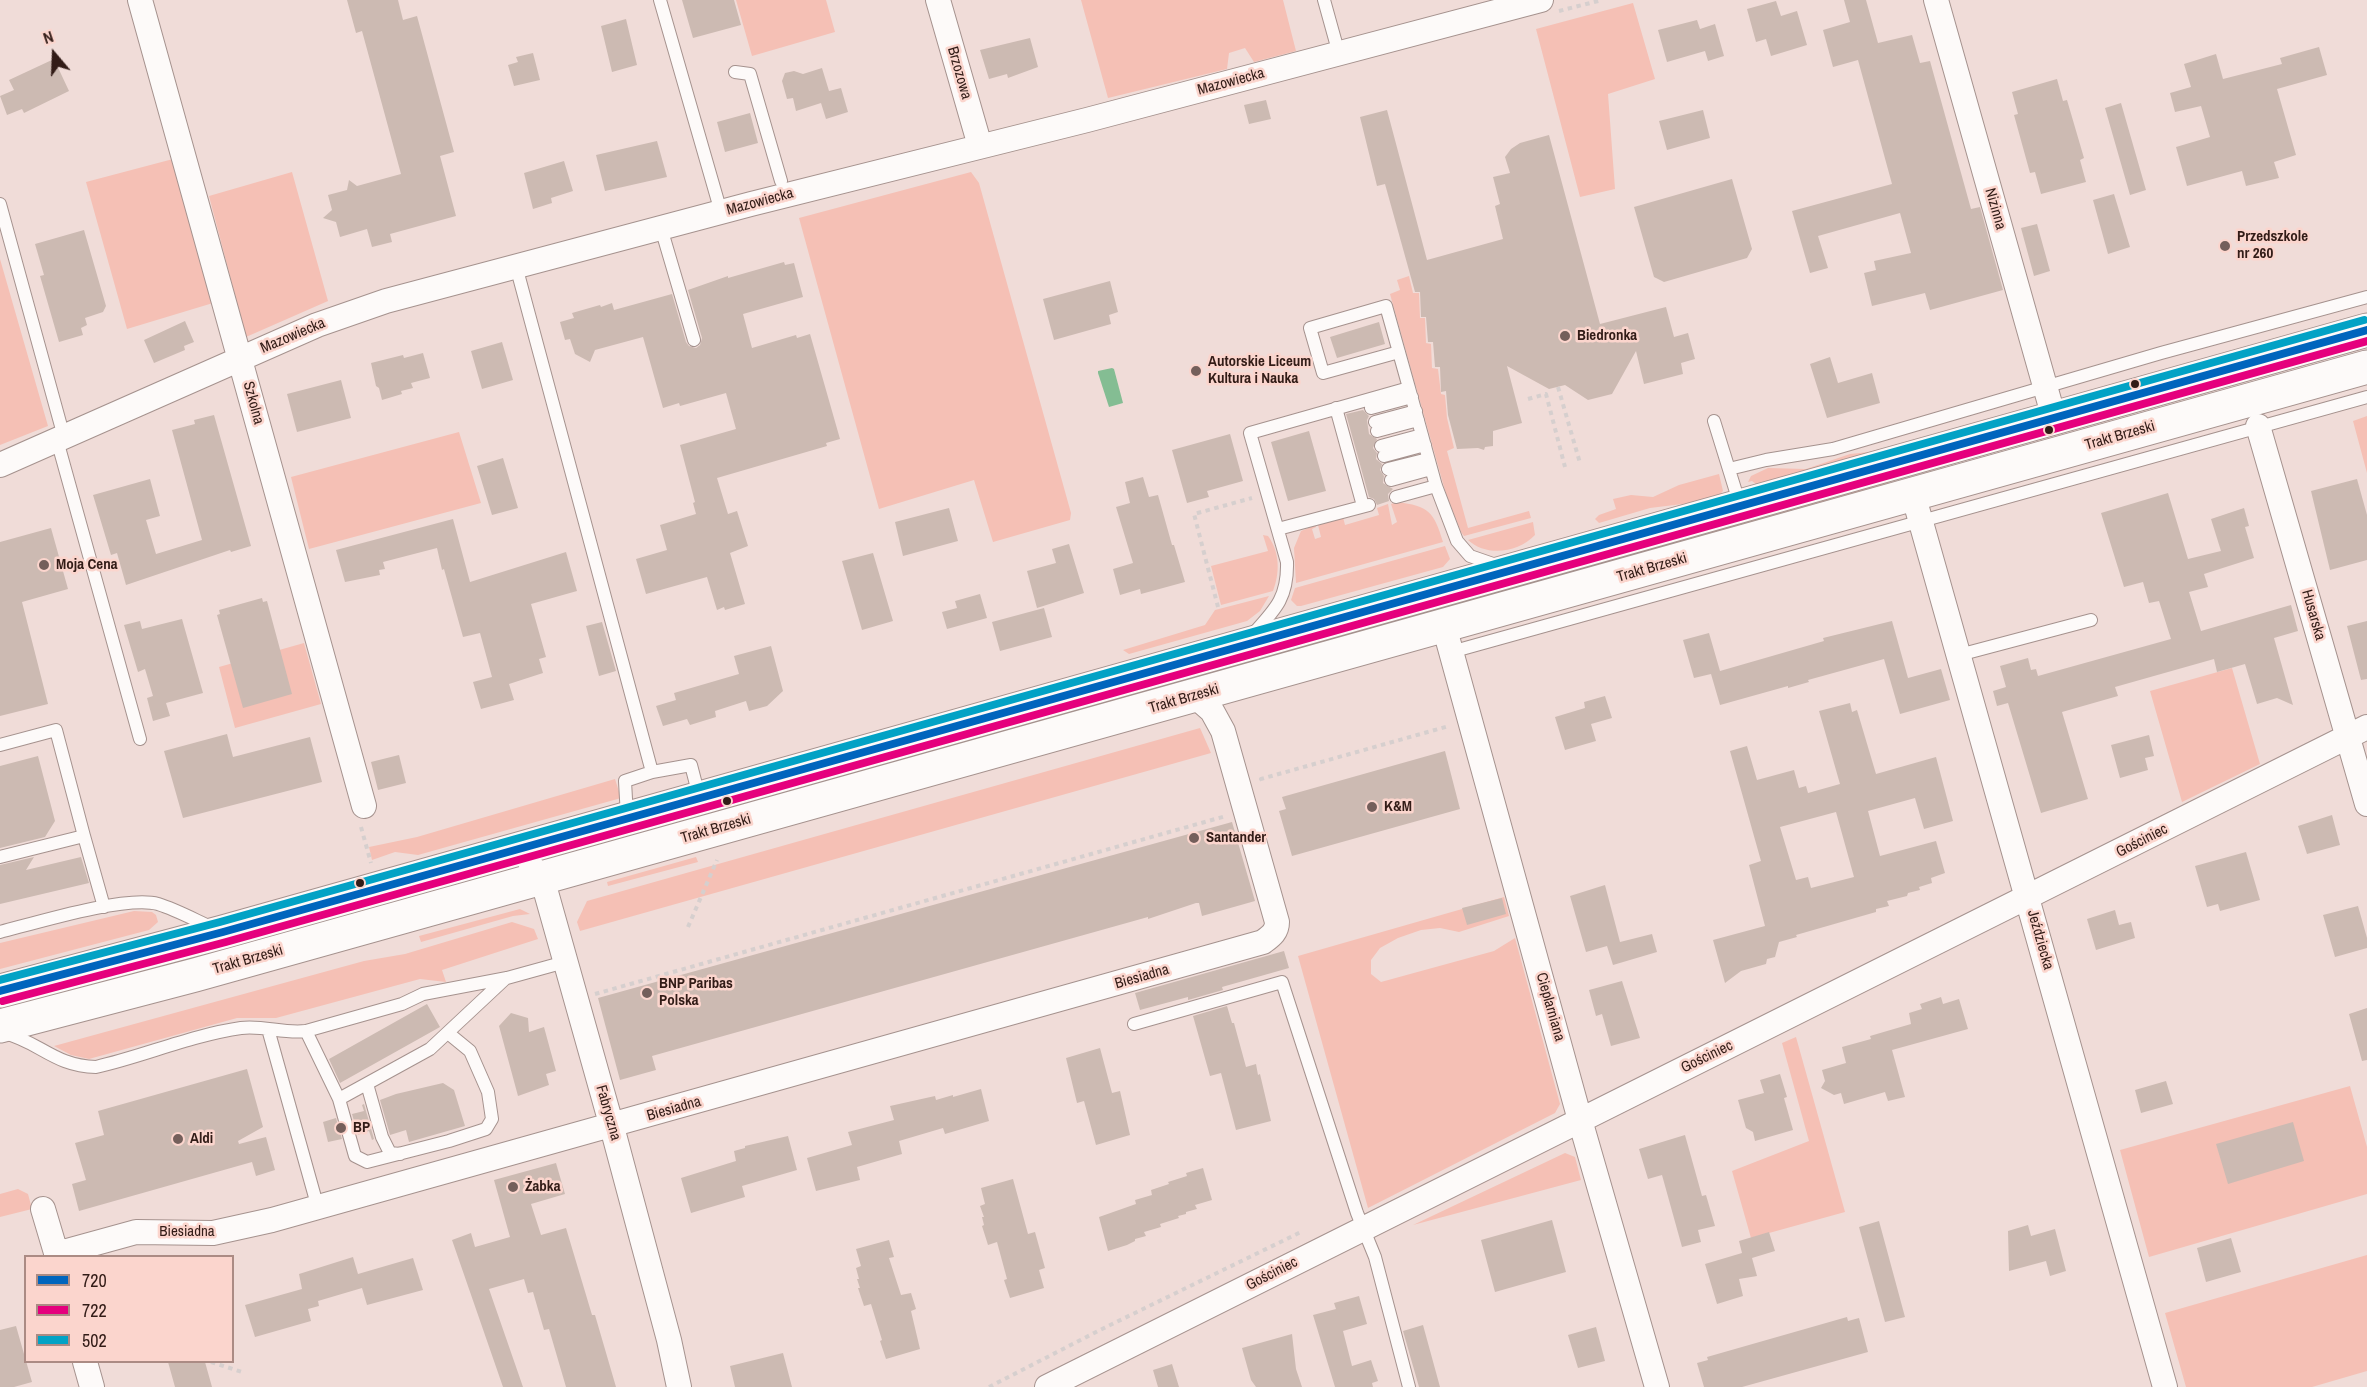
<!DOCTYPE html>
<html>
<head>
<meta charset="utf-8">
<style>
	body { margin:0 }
	#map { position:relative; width:2367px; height:1387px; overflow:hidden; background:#f0dcd8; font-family:"Archivo Narrow",sans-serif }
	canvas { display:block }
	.legend { position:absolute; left:24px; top:1255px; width:210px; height:108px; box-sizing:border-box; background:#fbd5cd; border:2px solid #ab8b84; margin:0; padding:8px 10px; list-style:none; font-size:18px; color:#321c17 }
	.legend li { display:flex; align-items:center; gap:12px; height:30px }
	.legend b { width:30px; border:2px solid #ab8b84 }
	.north { position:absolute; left:24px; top:24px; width:60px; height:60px; -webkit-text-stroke:4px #fbd5cd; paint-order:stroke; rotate:341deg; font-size:16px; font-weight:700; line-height:24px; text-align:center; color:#321c17 }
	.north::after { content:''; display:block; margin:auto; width:21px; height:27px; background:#321c17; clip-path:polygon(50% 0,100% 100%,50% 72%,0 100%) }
</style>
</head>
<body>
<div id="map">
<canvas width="2367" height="1387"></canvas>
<ul class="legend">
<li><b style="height:8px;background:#0065bd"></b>720</li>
<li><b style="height:8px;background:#e5007d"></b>722</li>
<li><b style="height:8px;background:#02a2c5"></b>502</li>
</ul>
<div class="north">N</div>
</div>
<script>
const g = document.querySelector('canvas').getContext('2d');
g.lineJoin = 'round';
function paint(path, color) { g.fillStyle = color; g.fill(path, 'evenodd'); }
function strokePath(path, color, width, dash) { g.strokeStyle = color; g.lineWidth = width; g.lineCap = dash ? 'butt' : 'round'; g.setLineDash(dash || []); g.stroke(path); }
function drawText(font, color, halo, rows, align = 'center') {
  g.font = font + ' "Archivo Narrow",sans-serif'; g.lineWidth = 5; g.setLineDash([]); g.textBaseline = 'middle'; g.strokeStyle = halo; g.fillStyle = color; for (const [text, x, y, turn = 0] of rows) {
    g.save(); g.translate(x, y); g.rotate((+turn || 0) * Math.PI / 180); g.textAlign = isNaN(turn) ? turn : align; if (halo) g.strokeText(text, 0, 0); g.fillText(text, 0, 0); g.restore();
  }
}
const green = new Path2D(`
	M736 0H826L835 32 752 56Z
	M1081 0H1283L1296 51 1254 62 1245 48 1229 53 1227 69 1108 98Z
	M1633 3 1655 79 1608 94 1615 189 1580 197 1536 29Z
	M173 159 213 303 127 329 86 182Z
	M292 172 328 301 246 337 209 196Z
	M971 172 979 183 1071 513 1070 520 993 542 974 480 879 509 799 218Z
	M0 259 48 426 0 445Z
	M1409 276 1413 293H1419L1420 318H1425L1426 343 1431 344 1432 368 1438 369 1441 394 1445 395 1447 418 1454 448 1447 451 1468 528 1529 511 1531 518 1464 536 1461 532 1446 494 1390 294 1400 290 1397 280Z
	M2367 416V473L2353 421Z
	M459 432 481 503 309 549 291 477Z
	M1896 445 1757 485 1752 481 1748 482 1751 476 1768 468 1806 469 1850 454 1869 452Z
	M1719 474 1723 491 1715 500 1650 508 1599 523 1595 519 1599 515 1616 509 1613 499 1631 495 1653 497 1679 485Z
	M1888 480 1890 484 1708 539 1705 533Z
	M1397 502C1429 506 1434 512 1443 542L1296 583 1294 548 1301 531 1316 525V527L1312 529 1315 539 1321 537 1318 525 1343 517 1345 525 1379 515 1377 508 1388 504 1392 525 1397 522 1391 504Z
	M1533 522 1535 535C1518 553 1486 557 1468 540Z
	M1263 535 1268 536C1280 552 1280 573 1273 591L1221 605 1211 566 1268 551Z
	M1445 546 1450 559 1443 567 1301 606H1297L1291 600 1295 588Z
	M1269 596 1260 611 1247 621 1129 654 1123 650 1205 625 1215 610Z
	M304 643 321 704 235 728 219 667Z
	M2232 668 2260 764 2182 802 2150 691Z
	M1200 728 1211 753 580 931 577 922 587 901Z
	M615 779 621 798 418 855 395 852 372 860 369 847 417 837Z
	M696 857 698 862 608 886 607 882Z
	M1504 897 1509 916 1459 932 1440 928 1421 930 1398 938 1380 948 1371 960V974L1381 982 1494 951 1515 938 1560 1104 1555 1113 1368 1208 1298 956Z
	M520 909 530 914 513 916 421 942 419 936Z
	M134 911 152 912 156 915 158 922 149 930 0 969V943Z
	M512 922 534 929 538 939 442 970 446 982 420 979 276 1018H237L89 1059 71 1055 54 1046 364 961 405 954Z
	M1796 1037 1845 1212 1751 1238 1732 1171 1809 1141 1782 1043Z
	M2350 1086 2367 1147V1194L2149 1257 2120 1150Z
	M1565 1153 1575 1157 1581 1180 1413 1225Z
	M18 1189 28 1194 32 1209 0 1217V1194Z
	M2367 1255V1371L2312 1387H2186L2165 1313Z`);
const water = new Path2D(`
	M1112 368 1114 369 1123 403 1109 407 1098 373V371Z`);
const building = new Path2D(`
	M347 0H398L403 20 417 16 454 152 440 156 456 216 390 234 392 242 372 247 367 229 340 237 336 222 323 218 332 210 328 195 347 190 349 180 357 186 401 174 362 31 356 33Z
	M682 0H734L741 25 693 38Z
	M1844 0H1866L1878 43 1912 35 1920 63 1930 61 1971 209 1980 207 2003 290 1930 310 1925 293 1872 306 1864 273 1876 270 1874 261 1911 253 1900 213 1818 236 1828 268 1810 273 1792 211 1892 184 1858 60 1833 67 1823 30 1850 22Z
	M1776 1 1781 16 1797 11 1807 45 1771 56 1766 39 1756 42 1747 9Z
	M626 19 637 65 612 72 601 26Z
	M1697 20 1700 29 1715 24 1724 56 1708 61 1705 51 1667 62 1658 30Z
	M1030 38 1038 67 1008 78 1007 74 989 79 980 50Z
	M2319 47 2327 75 2277 89 2296 155 2274 162 2279 178 2246 186 2242 171 2187 186 2176 147 2210 137 2201 106 2175 112 2170 93 2191 87 2184 64 2216 54 2223 79 2282 64 2280 58Z
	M533 53 540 80 514 86 508 65 518 62 516 57Z
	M54 59 69 91 24 113 22 109 7 115 0 96 14 90 9 80Z
	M822 68 829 91 841 88 848 112 826 119 821 103 796 111 793 98 787 99 782 81 785 73 794 71 803 74Z
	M2057 79 2063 101 2067 100 2084 158 2080 160 2086 182 2041 194 2035 172 2030 173 2014 115 2018 114 2012 92Z
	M1266 100 1271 119 1249 124 1244 105Z
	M2121 103 2146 190 2130 195 2105 108Z
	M1387 110 1427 260 1503 239 1495 206 1500 204 1493 177 1510 173 1505 157 1511 149 1520 143 1549 135 1600 324 1666 307 1674 337 1688 333 1695 359 1681 363 1683 374 1644 384 1636 351 1612 394 1588 400 1565 385 1549 389 1507 366 1522 423 1493 431V446L1485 447 1484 450 1478 448 1457 449 1448 415 1446 391 1441 392 1440 367H1435L1433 342H1428L1426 317H1421L1420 292H1415L1385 184 1377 186 1360 117Z
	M1703 110 1710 138 1667 150 1659 121Z
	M750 113 758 143 725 152 717 122Z
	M657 141 667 177 605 191 596 155Z
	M564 161 573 191 551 198 552 203 533 209 524 173Z
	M1732 179 1752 249 1747 258 1664 282 1654 277 1634 207Z
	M2114 194 2130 247 2108 254 2093 200Z
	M2037 224 2050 271 2034 276 2021 228Z
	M84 230 106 306 103 312 85 318 87 325 81 328 83 335 59 342 40 276 44 275 35 244Z
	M784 262 785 265 794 263 803 297 743 314 752 348 796 335 797 338 810 334 840 439 826 443 827 446 717 478 728 514 737 511 748 546 730 553 745 604 725 610 724 607 717 610 707 577 646 594 636 559 667 550 660 525 696 514 693 503 695 502 680 445 736 429 726 393 680 406 679 403 663 408 643 337 595 350 590 362 575 354 570 339 565 340 560 322 574 318 572 313 600 305 601 307 612 303 614 310 672 294 686 342 689 346 696 348 700 345 702 338 688 290 728 276V278Z
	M1110 281 1118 312 1109 315 1111 324 1054 340 1043 299Z
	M185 321 194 342 184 346 185 350 154 363 144 340Z
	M1379 322 1385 344 1337 358 1330 337Z
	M502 342 513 380 482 389 471 351Z
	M423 353 430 378 411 383 413 388 401 391 402 394 382 400 379 388 376 386 371 363 403 355 404 358Z
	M1830 357 1838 383 1872 373 1880 403 1827 418 1810 364Z
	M341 380 351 418 297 432 287 394Z
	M1363 410 1369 416 1367 420 1369 434 1377 439 1373 448 1377 453 1376 459 1382 464 1380 470 1384 476 1383 483 1393 489 1388 494 1389 501 1377 505 1374 499 1369 497 1346 414Z
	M214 415 251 546 231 552 230 550 126 585 117 553 111 555 93 495 150 479 160 516 146 520 156 554 202 540 172 430 195 424 194 420Z
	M1309 431 1326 491 1288 501 1271 442Z
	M1230 434 1243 481 1207 491 1209 497 1187 503 1172 450Z
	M503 458 518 508 492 515 477 466Z
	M1143 477 1149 497 1158 495 1172 545H1174L1185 582 1141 594 1140 589 1120 595 1113 569 1133 563 1116 507 1130 503 1125 482Z
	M2357 479 2367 515V560L2330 570 2311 491Z
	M2168 493 2188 559 2221 551 2211 519 2244 508 2249 526 2245 527 2254 558 2204 574 2208 587 2189 592 2201 631 2291 605 2298 631 2274 638 2293 705 2277 698 2257 704 2245 664 2217 672 2214 659 2115 687 2118 696 2062 712 2088 799 2041 813 2008 703 1997 706 1993 691 2006 687 2000 666 2028 658 2031 670 2036 669 2038 676 2171 639 2159 601 2149 603 2143 582 2124 587 2101 513Z
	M949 508 958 541 903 556 895 522Z
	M453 519 470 582 566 552 577 591 531 604 546 657 539 659 543 673 509 684 514 700 481 709 473 682 492 677 480 633 463 637 444 569 442 570 437 548 383 562 385 569 379 570 380 575 345 582 336 550Z
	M51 528 68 589 22 602 48 704 0 716V542Z
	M1069 544 1084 593 1037 608 1027 571 1056 563 1052 549Z
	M873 553 893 621 862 630 842 561Z
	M980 594 987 618 947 629 942 612 957 608 955 601Z
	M262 598 263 602 267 601 292 694 243 708 217 615 220 614 219 610Z
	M1044 608 1052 637 1000 651 992 622Z
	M182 619 203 693 166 703 170 716 153 721 147 698 153 696 145 669 138 672 124 625 140 621 142 629Z
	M1892 621 1908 678 1941 669 1950 700 1900 714 1884 659 1808 680 1809 682 1788 688V686L1720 705 1711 674 1694 678 1683 640 1709 633 1720 671 1824 641 1823 638Z
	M2367 621V679L2361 680 2347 626Z
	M602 622 616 671 599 676 586 626Z
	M771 646 783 691 767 706 749 711 746 701 715 711 716 717 690 725 687 719 663 726 656 706 676 700 674 693 739 674 734 656Z
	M1605 696 1612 718 1591 724 1596 741 1565 750 1555 717 1585 708 1584 702Z
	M1850 703 1852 712 1857 710 1876 774 1936 757 1953 821 1924 829 1915 798 1868 811 1880 856 1936 841 1945 873 1931 878 1932 883 1919 887 1920 890 1908 893 1907 896 1887 901 1889 906 1876 909V912L1796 935 1797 937 1779 942 1775 957 1767 959 1766 964 1741 971 1725 983 1713 940 1765 926 1749 865 1761 861 1730 751 1747 746 1757 780 1794 770 1799 788 1806 786 1808 793 1840 784 1819 711ZM1836 812 1854 877 1811 888 1808 877 1796 880 1780 827Z
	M227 734 233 757 310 737 322 782 183 818 164 751Z
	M2149 735 2154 756 2145 758 2148 770 2120 778 2111 745Z
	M1445 751 1460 809 1292 856 1279 811 1286 809 1282 797Z
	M399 755 406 783 378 790 371 762Z
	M38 756 55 821 45 837 0 848V766Z
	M2332 815 2340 845 2307 854 2298 826Z
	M1232 822 1255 901 1202 916 1199 903H1196L1148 919V917L652 1056 656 1070 620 1080 598 998Z
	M2246 852 2260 900 2220 911 2218 904 2207 907 2195 866Z
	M34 857 26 870 81 857 89 883 0 904V865Z
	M1605 885 1620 942 1652 934 1657 952 1613 965 1607 946 1586 952 1570 896Z
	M1502 898 1506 914 1467 925 1462 908Z
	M2358 906 2367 938V948L2335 957 2323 915Z
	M2115 910 2119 925 2131 922 2135 938 2096 950 2087 919Z
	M1284 951 1289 968 1222 987 1223 990 1188 1000V997L1140 1010 1135 993Z
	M1622 981 1640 1038 1611 1046 1602 1014 1596 1016 1589 990Z
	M1941 997 1943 1004 1959 999 1968 1029 1892 1050 1905 1097 1888 1101 1885 1092 1844 1104 1841 1093 1834 1095 1821 1088 1825 1081 1822 1070 1846 1063 1842 1047 1871 1039 1870 1036 1911 1024 1909 1013 1922 1009 1920 1004Z
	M427 1004 440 1027 340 1083 329 1059Z
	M1227 1006 1232 1023H1234L1246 1067 1256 1064 1258 1075 1260 1074 1271 1121 1236 1130 1221 1073 1210 1076 1193 1016Z
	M2367 1008V1060L2362 1061 2349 1014Z
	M511 1013 528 1018 529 1032 544 1027 556 1071 546 1074 549 1085 518 1096 499 1026Z
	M1100 1048 1112 1093 1120 1091 1130 1135 1096 1145 1084 1101 1077 1103 1066 1058Z
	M247 1069 263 1127 238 1141 239 1144 266 1137 275 1170 256 1176 252 1162 79 1211 72 1184 86 1180 75 1143 104 1135 98 1111Z
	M1780 1074 1787 1097 1784 1098 1793 1130 1755 1141 1753 1132 1746 1128 1738 1100 1764 1093 1760 1080Z
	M2166 1081 2173 1104 2141 1113 2135 1090Z
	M443 1083 454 1090 465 1126 409 1142 406 1130 390 1135 380 1100 396 1094Z
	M981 1089 989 1121 945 1134 943 1128 899 1141 902 1154 857 1167 860 1180 816 1191 807 1158 852 1145 848 1132 894 1120 890 1106 935 1096 936 1100 953 1095V1097Z
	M364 1104 374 1139 372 1140 369 1131 358 1135 352 1114 364 1111 362 1105Z
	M336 1118 342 1139 328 1142 323 1122Z
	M2293 1122 2304 1161 2228 1184 2216 1144Z
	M1685 1135 1702 1196 1706 1195 1715 1226 1698 1230 1701 1242 1682 1247 1662 1175 1648 1179 1639 1149Z
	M788 1136 797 1170 742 1186 745 1197 691 1213 681 1178 736 1161 734 1151 745 1148V1146Z
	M556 1163 565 1194 531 1204 541 1235 566 1228 592 1315H595L616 1387H566L549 1329 544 1330 533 1292 528 1293 524 1279 489 1289 523 1387H503L452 1240 471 1233 475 1247 510 1237 494 1180Z
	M1203 1168 1212 1200 1195 1205 1197 1209 1186 1212V1214L1178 1216 1179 1218 1160 1224 1161 1227 1144 1232 1146 1236 1135 1239V1241L1127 1245 1108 1251 1099 1217 1136 1204 1135 1200 1152 1195 1151 1190 1169 1184 1168 1182 1187 1176 1186 1173Z
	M1013 1179 1028 1234 1035 1232 1045 1268 1039 1270 1044 1288 1010 1298 1004 1280 1007 1279 997 1242 988 1245 982 1226 984 1225 982 1217H984L980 1206 985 1204 981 1188Z
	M1552 1220 1566 1272 1495 1292 1481 1240Z
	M1879 1221 1905 1317 1885 1322 1859 1227Z
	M2028 1225 2031 1236 2055 1229 2066 1271 2050 1276 2046 1261 2009 1271 2008 1231Z
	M1769 1232 1775 1251 1752 1258 1757 1276 1739 1279 1743 1296 1717 1304 1705 1264 1742 1253 1739 1241Z
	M2231 1238 2241 1272 2206 1282 2197 1248Z
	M889 1240 894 1257 889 1258 901 1295 911 1293 916 1309 911 1311 920 1349 886 1359 880 1341 882 1340 871 1304 864 1306 858 1288H860L857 1279H859L856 1268 861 1266 856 1249Z
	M353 1257 358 1274 413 1258 423 1290 367 1305 362 1288 318 1301 319 1306 308 1309 311 1321 255 1337 245 1305 302 1289 299 1274Z
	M1359 1296 1367 1324 1343 1331 1352 1366 1371 1360 1378 1381 1372 1383 1373 1387H1335L1313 1315 1336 1309 1334 1303Z
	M1847 1317 1848 1321 1859 1318 1868 1352 1742 1387H1704L1697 1363 1708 1360 1707 1357Z
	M1423 1325 1440 1387H1419L1403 1331Z
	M16 1326 32 1382 14 1387H0V1330Z
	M1596 1327 1605 1361 1578 1368 1568 1335Z
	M1292 1334 1296 1369 1302 1387H1256L1251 1380 1242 1348Z
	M783 1353 792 1387H735L730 1366Z
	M168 1362H205L212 1387H175Z
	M1172 1364 1179 1387H1158L1153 1370Z`);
const path = new Path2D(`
	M1559 11 1602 0
	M1558 387 1580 463
	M1528 399 1546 394 1565 467
	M1218 607 1194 514 1252 498
	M1262 780 1261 779 1449 726
	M361 827 371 863
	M688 927 717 860
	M595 994 1226 816
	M211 1362 242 1372
	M989 1387 1100 1330 1303 1231`);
const lane = new Path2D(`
	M660 0 721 212
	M1324 0 1339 54
	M735 72 750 74 781 181
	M0 204 64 437
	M661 228 694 340
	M516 266 652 772 691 765 699 796
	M1399 352 1323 373 1310 328 1386 306 1409 388
	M1336 408 1363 506
	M1371 408 1412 397
	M1714 421 1740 505
	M1375 422 1416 411
	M1377 431 1418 420
	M57 440 140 739
	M1381 446 1422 435
	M1384 456 1425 445
	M1388 469 1428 459
	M1729 469 1766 460 1833 449 2161 353 2367 297
	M1391 480 1431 469
	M1396 497 1436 486
	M1278 529 1369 505
	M1253 634C1276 609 1288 597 1287 562L1250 433 1409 388 1436 486 1457 541 1470 556 1496 565
	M1451 652 2367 397
	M1959 655 2091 620
	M0 745 56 730 84 836
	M627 817 625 781 652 772
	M0 857 84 836 104 907
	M0 932C35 923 126 895 158 904 177 910 195 920 213 928
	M1134 1024 1282 982 1357 1213 1375 1257 1409 1387
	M268 1029 318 1208
	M306 1031 339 1099 430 1049 506 978
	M4 1033C40 1042 54 1066 96 1067 144 1056 192 1035 241 1028 263 1025 284 1034 306 1031L402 1004 423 994 507 978 565 962
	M367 1084 382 1137 390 1153 400 1154
	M339 1099 355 1156 367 1162 449 1141 486 1129 492 1119 488 1092 470 1051 448 1033`);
const street = new Path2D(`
	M140 0 364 806
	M938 0 980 146
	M1936 0 2054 418
	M2258 426 2367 804
	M0 465 317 325 386 301 751 204 1087 120 1541 0
	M1913 494 2165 1387
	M1444 626 1580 1120 1657 1387
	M531 866 542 878 612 1127 669 1340 679 1387
	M43 1209 57 1256
	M56 1254 136 1232 213 1233 272 1220 1263 942C1271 936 1277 932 1277 922L1223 731 1212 711 1195 696
	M85 1362 92 1387
	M1047 1387 2367 727`);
const primary = new Path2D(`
	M0 991 223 932 2367 330
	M0 1026 195 975 2367 367`);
const bus1 = new Path2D(`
	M0 991 223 932 2367 330`);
const bus2 = new Path2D(`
	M3 1001 226 942 2367 341`);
const bus3 = new Path2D(`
	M0 980 220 922 2364 320`);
const markers = [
	[2225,246,6,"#745f5b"],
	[1565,336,6,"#745f5b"],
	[1196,371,6,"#745f5b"],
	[2135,384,5,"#321c17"],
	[2049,430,5,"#321c17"],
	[44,565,6,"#745f5b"],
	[727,801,5,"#321c17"],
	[1372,807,6,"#745f5b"],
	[1194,838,6,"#745f5b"],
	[360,883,5,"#321c17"],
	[647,993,6,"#745f5b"],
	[341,1128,6,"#745f5b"],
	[178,1139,6,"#745f5b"],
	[513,1187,6,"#745f5b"]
];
const streetNames = [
	["Brzozowa",959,73,74],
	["Mazowiecka",1231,82,-15],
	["Mazowiecka",760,202,-15],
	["Nizinna",1995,209,74],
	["Mazowiecka",293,336,-23],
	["Szkolna",253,403,75],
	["Trakt Brzeski",2120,436,-16],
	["Trakt Brzeski",1652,568,-16],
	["Husarska",2313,615,74],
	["Trakt Brzeski",1184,699,-16],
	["Trakt Brzeski",716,829,-16],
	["Gościniec",2142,841,-27],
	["Jeździecka",2040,940,74],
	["Trakt Brzeski",248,960,-16],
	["Biesiadna",1142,977,-16],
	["Cieplarniana",1550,1007,74],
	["Gościniec",1707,1057,-26],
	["Biesiadna",674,1109,-16],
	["Fabryczna",608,1113,74],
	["Biesiadna",187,1232],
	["Gościniec",1272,1274,-27]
];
const poiNames = [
	["Przedszkole",2237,237],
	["nr 260",2237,254],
	["Biedronka",1577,336],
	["Autorskie Liceum",1208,362],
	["Kultura i Nauka",1208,379],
	["Moja Cena",56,565],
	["K&M",1384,807],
	["Santander",1206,838],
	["BNP Paribas",659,984],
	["Polska",659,1001],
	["BP",353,1128],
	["Aldi",190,1139],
	["Żabka",525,1187]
];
paint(green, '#f5c0b5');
paint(water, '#84bd93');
paint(building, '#ccbab2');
strokePath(lane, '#a5928e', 14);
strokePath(street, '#a5928e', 26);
strokePath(primary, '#a5928e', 35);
strokePath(path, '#d6cfce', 4, [4.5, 4.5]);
strokePath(lane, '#fdfaf9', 12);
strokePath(street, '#fdfaf9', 24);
strokePath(primary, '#fdfaf9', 33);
strokePath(bus1, '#0065bd', 8);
strokePath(bus2, '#e5007d', 8);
strokePath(bus3, '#02a2c5', 8);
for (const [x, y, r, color] of markers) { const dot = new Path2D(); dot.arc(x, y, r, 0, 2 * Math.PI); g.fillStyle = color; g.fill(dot); strokePath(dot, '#fbd5cd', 2); }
drawText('15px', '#321c17', '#fbd5cd', streetNames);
drawText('bold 15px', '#321c17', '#fbd5cd', poiNames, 'left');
</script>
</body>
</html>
